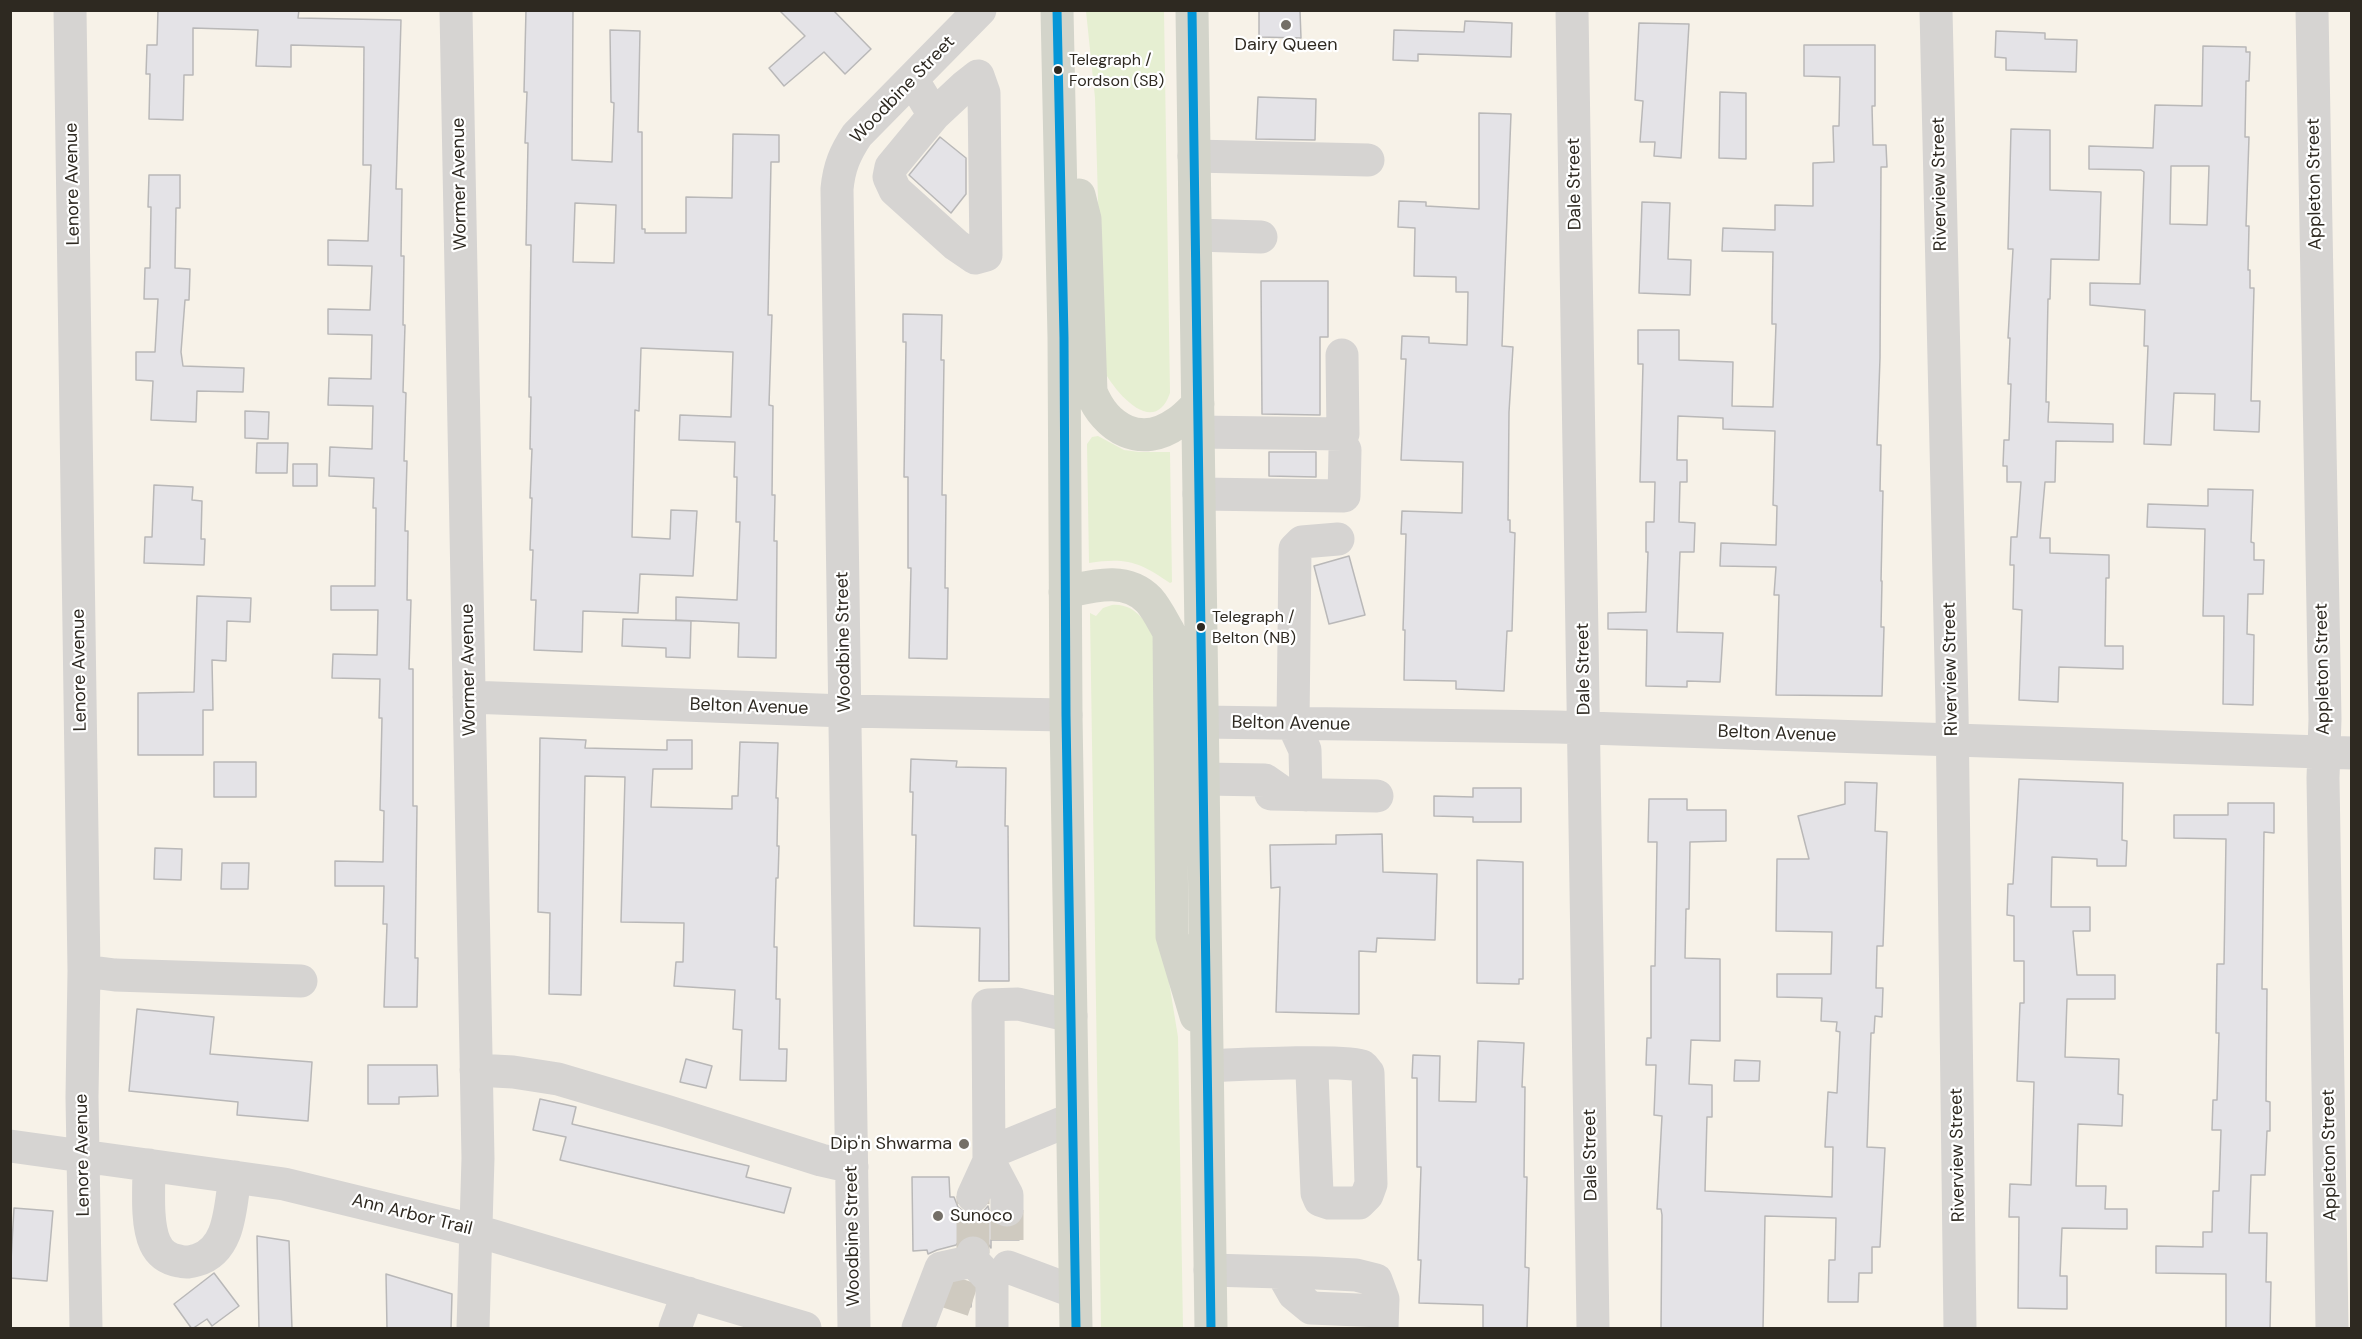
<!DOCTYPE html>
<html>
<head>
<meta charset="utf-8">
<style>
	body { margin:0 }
	#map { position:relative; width:2362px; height:1339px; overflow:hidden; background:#f7f2e8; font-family:"DM Sans",sans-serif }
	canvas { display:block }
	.frame { position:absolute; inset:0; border:12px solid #2e2921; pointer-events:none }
</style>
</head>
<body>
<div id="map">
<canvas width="2362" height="1339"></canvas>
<div class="frame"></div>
</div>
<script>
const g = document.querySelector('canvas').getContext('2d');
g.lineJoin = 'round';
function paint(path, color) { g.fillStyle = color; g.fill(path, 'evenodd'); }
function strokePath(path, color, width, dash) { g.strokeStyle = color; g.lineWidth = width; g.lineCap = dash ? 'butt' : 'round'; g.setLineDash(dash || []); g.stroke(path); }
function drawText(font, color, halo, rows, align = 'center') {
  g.font = font + ' "DM Sans",sans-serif'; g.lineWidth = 4.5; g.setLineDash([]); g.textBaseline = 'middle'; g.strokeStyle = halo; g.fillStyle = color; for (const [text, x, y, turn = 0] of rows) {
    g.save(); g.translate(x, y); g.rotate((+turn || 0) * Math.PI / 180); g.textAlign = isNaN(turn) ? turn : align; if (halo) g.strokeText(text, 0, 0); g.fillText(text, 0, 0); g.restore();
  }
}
const green = new Path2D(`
	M1086 11H1164L1170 393C1154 439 1114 391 1103 369L1095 98Z
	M1098 436 1124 450 1139 452H1170L1172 582 1170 583C1140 562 1126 557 1089 563L1087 444 1092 437Z
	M1112 605C1136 603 1147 624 1158 641L1164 951 1178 1037 1183 1328H1101L1090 613 1096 616 1103 608Z`);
const building = new Path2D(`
	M158 10H299L298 18 401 20 396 189H402L401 256H404L403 325H405L403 392 406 393 404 461H407L405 531H408L407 600H411L409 669H413V806H417L415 958H418L417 1007H384L387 924H383L384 886H335V861L383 862 384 811 380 810 382 718H379L380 679 332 678 333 654 377 655 378 610H331V586H375L376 508H373L374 478 329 476 330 447 372 449 373 406 328 405 329 378 371 379 372 335 328 334V309L370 310 372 266 328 265V240L368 241 371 165H363L364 47 291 45V67L256 66 258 30 193 28V75H184L183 120 149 119 150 74H146L147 45H157Z
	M526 10H573L572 160 612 162 614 103 611 102 610 30 640 31 638 132H642V229H645V233H686V197L732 198 733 134 779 135V162H771L768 315H772L769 405 773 406 772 495H775L774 541H777L776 658 738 657 739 623 676 620V597L737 600 740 522H736L737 477H734L735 442 679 440 680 415 731 417 733 352 641 348 639 411 635 410 632 537 670 539 671 510 697 511 693 576 640 574 638 613 583 611 582 652 534 650 536 600H531L533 550H530L532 498H530L532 449H530L531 397H529L531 245H526L528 143H525L527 92H524ZM575 203 616 205 614 263 573 262Z
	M779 10H833L871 49 845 74 824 52 784 86 769 68 805 36Z
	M1259 11H1300L1301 38 1259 37Z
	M1465 21 1512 23 1511 57 1418 54V61L1393 60 1394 30 1464 32Z
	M1639 23 1689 24 1681 158 1654 156 1655 142H1640L1643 101 1635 100Z
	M1996 31 2045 33V39L2077 40 2076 72 2006 70V58L1995 57Z
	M1804 45H1875V106H1872L1873 145H1886L1887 167H1881L1880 358 1877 445H1881L1880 491H1883L1881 581H1882L1881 627H1884L1882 696 1776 695 1779 595H1774L1776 567 1720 566 1721 543 1776 545 1777 506 1773 505 1775 431 1723 429V418L1678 416 1677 460H1687V482H1680L1679 522 1695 523 1694 552H1680L1677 632 1723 633 1720 682 1687 681V687L1646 686 1647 630 1608 629V613L1646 612 1648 552H1646V522H1654L1655 482H1640L1643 364H1638V330H1679V360L1733 362 1732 406 1773 407 1776 324H1772V316L1773 252 1722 251 1723 228 1775 230V205L1813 206V163L1834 162 1833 126H1839L1840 77 1804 76Z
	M2203 46 2246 47V52H2250L2249 81H2246L2245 137H2249L2246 226H2249L2248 270H2250V288H2254L2251 401H2260L2259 432 2214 430 2215 394 2174 393 2171 445 2144 444 2148 346H2144L2145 310 2090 305V283L2140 284 2144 172 2141 170 2089 169V146L2153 148 2155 105 2202 106ZM2171 166H2209L2207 225 2170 224Z
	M1720 92 1746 93V159L1719 158Z
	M1258 97 1316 99 1315 140 1256 139Z
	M1479 113 1511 114 1502 346 1513 347 1509 412 1508 520H1510V532L1515 533 1512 631H1507L1504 691 1456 689V681L1404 680 1405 630H1403L1406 534H1401L1402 511 1462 513 1463 462 1401 460 1406 359H1401L1402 336 1429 337V343L1467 345 1468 292H1456V277L1414 276 1415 228 1398 227 1399 201 1426 202V206L1479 209Z
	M2011 129 2050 130V190L2101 192 2099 260 2051 259 2050 299H2048L2046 402H2049L2048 422 2113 424V442L2056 441 2055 482H2045L2040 538H2050V553L2109 555V578H2106L2105 646H2123V669L2059 667 2058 702 2019 700 2022 610 2013 609 2014 565H2010L2011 537H2017L2021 482H2007V466H2003L2004 440H2009L2011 384H2008L2010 338H2008L2013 249H2008Z
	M940 137 966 158V194L951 213 909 175Z
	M149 175H180V208H176L175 268 190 269 189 300H185L181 352 183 366 244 368 243 392 197 391 196 422 151 420 153 381 136 380V352H155L158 299H144L145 268H150L151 207H148Z
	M1642 202 1670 203 1668 259 1691 260 1690 295 1639 293Z
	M1261 281H1328V337H1320V415L1262 414Z
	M903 314 942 315 941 360H944L942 495H946L945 588H948L947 659 909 658 911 568H908V477H904L906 342H903Z
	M245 411 269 412 268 439 245 438Z
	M257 443H288L287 473H256Z
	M1269 452H1316V477L1269 476Z
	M293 464H317V486H293Z
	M154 485 193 487 192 500 202 501 201 539H205L204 565 144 563 145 537H152Z
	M2208 489 2253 490 2251 542 2254 543V560H2264L2263 594H2248L2247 634 2254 635 2253 705 2223 704 2224 616H2203L2205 529 2147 527 2148 504 2208 506Z
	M1349 556 1365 615 1329 624 1314 566Z
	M197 596 251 598 250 622 227 621 226 661 212 660 213 710H203V755H138V693L194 692Z
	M623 619 691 621 690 658 666 657V648L622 646Z
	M540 738 586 740 585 748 667 750V740H692V769H653L651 807 732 809V796H738L740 742 778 743 776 798H778L777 846H779L778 878H776L774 947H777L776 999H780L779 1049H787L786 1081 740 1080 742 1030 733 1029 735 990 674 986 676 962H683L684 923 621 922 625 777 585 776 581 995 549 994 550 913 538 912Z
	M911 759 957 761 956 767 1006 768 1005 826H1008L1009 981H979L980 928 914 926 916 835H912L913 792H910Z
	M214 762H256V797H214Z
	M2019 779 2123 783 2122 840 2127 841 2126 866H2097V859L2052 857 2051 907H2090V931H2073L2077 975H2115V999H2067L2065 1057 2119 1059 2118 1094 2123 1095 2122 1126 2078 1124 2076 1186H2106L2105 1209H2127V1229L2062 1228 2060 1276H2067V1309L2018 1308 2019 1217H2009L2010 1184 2031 1185 2034 1082 2017 1081 2020 1003H2024V961H2014V916L2007 915 2008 884H2013Z
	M1845 782 1877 783 1875 831 1887 832 1883 946H1877L1876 988H1883L1882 1017 1875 1016 1874 1033H1871L1867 1147 1885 1148 1880 1247H1872V1273H1859L1858 1302H1828L1829 1260H1835L1836 1218 1765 1216 1763 1329H1661L1662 1215 1661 1209H1657L1662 1116 1654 1115 1656 1065H1646L1647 1038H1651V966H1655L1657 842H1648L1649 799H1687V810H1726V841L1690 842 1689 909H1686L1685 958 1720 959V1041L1691 1040 1689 1084 1712 1085V1117H1707L1705 1191 1832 1197 1833 1147H1825L1828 1092 1837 1093 1840 1032 1836 1031 1837 1022 1821 1021 1822 998 1777 997V974H1831L1832 932 1776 931 1777 859H1809L1798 816 1845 804Z
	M1473 788H1521V822H1473V817L1434 816V796L1473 797Z
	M2228 803H2274V833L2264 832 2262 989H2267L2266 1101 2270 1102V1131H2267L2265 1175H2251L2249 1233H2267L2266 1282H2271L2270 1329H2226V1274L2156 1273V1246L2203 1247V1232H2212L2213 1191H2219L2221 1130H2212L2213 1100H2217L2219 1033H2216L2217 964H2224L2226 839 2174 838V815H2228Z
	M1382 834 1383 872 1437 874 1435 940 1377 938 1376 952 1359 951V1014L1276 1012 1280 887 1271 888 1270 845 1336 844V835Z
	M155 848 182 849 181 880 154 879Z
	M1477 860 1523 862V979H1519V984L1477 983Z
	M222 863H249L248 889H221Z
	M137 1009 214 1017 210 1054 312 1062 308 1121 237 1115 238 1102 129 1091Z
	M1478 1041 1524 1043 1522 1087H1525L1524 1177H1527L1525 1267 1529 1268 1527 1329H1483V1305L1419 1303 1421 1260H1418L1421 1167H1417V1078H1412L1413 1055 1440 1056 1439 1101 1476 1102Z
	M686 1059 712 1066 706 1088 680 1082Z
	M1735 1060 1760 1061 1759 1081H1734Z
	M368 1065H437L438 1096 399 1097V1104H368Z
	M540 1099 576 1107 572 1124 749 1166 746 1177 791 1188 784 1213 560 1160 566 1137 533 1130Z
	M912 1177H949L950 1197H954L958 1207 966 1213 974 1215 983 1212 988 1206 991 1219 997 1226 1008 1229 1019 1224V1240H991V1248L983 1237 972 1234 963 1237 956 1245 937 1250 928 1254 927 1250 913 1251Z
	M14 1208 53 1211 47 1281 10 1278Z
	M257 1236 289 1241 292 1329H259Z
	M214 1273 239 1306 212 1326 207 1319 192 1329 174 1304Z
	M386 1274 452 1294 451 1329H387Z
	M967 1282 973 1288 971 1307 949 1300 955 1284Z`);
const minorTunnel = new Path2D(`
	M1007 1210V1240
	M973 1253V1196
	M946 1291 973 1300`);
const minor = new Path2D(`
	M70 10 84 971 82 1097 86 1328
	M456 10 478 1158 473 1328
	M1572 10 1593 1328
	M1936 10 1952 708 1960 1328
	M2312 10 2325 719 2323 778 2332 1328
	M912 79 934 115 964 87 978 76 984 93 986 255 975 258 956 245 895 190 889 177 891 167 934 115
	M1194 156 1368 160
	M1196 235 1261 237
	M1198 432 1343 434 1342 355
	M1199 494 1344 496 1345 450
	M469 697 845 711 1066 715
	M1202 722 1557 727 2352 753
	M1203 779 1265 780 1285 794
	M1271 794 1377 796
	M1306 795 1305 750 1293 724 1295 549 1302 542 1338 539
	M84 971 115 975 301 981
	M1208 1066C1231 1065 1349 1059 1362 1066 1365 1068 1366 1071 1368 1073L1371 1184 1367 1195 1359 1203H1329L1320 1200 1317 1193 1312 1073 1306 1064
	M476 1070 513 1072 558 1079 666 1111 821 1160 852 1167
	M10 1146 284 1184 477 1231 805 1328
	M989 1153 1072 1119
	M989 1161 1007 1195V1210
	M149 1165C149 1187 146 1224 155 1243 160 1254 168 1259 179 1261 186 1263 190 1262 197 1260 231 1250 230 1206 235 1177
	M973 1196 989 1161 988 1005 1018 1004 1071 1016
	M973 1261 992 1281V1328
	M1008 1267 1075 1292
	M1210 1270 1316 1273 1356 1275 1376 1280 1383 1299 1382 1328
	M1282 1273 1294 1294 1311 1308 1382 1311
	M675 1328 688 1293
	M854 1328 837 189C839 167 845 153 857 135L980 10
	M918 1328 941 1268 973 1261V1253`);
const major = new Path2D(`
	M1057 10 1064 338 1066 715 1076 1328
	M1192 10 1211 1328
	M1079 195 1085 219 1091 392C1106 429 1141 449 1177 423 1185 418 1191 411 1198 404
	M1065 592C1093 586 1126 576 1149 600 1157 609 1163 622 1169 632L1172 936 1196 1016`);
const bus1 = new Path2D(`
	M1057 10 1064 338 1066 715 1076 1328
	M1192 10 1211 1328`);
const markers = [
	[1286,25,6,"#746f67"],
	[1058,70,5,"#2e2921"],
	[1201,627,5,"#2e2921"],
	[964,1144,6,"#746f67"],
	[938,1216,6,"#746f67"]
];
const busNames = [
	["Telegraph /",1069,61],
	["Fordson (SB)",1069,82],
	["Telegraph /",1212,618],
	["Belton (NB)",1212,639]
];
const poiNames = [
	["Dairy Queen",1286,45],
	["Dip'n Shwarma",952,1144,"right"],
	["Sunoco",950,1216,"left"]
];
const streetNames = [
	["Woodbine Street",903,90,-46],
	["Lenore Avenue",73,184,-91],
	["Wormer Avenue",460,184,-91],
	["Dale Street",1575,184,-91],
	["Riverview Street",1940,184,-91],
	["Appleton Street",2315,184,-91],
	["Woodbine Street",844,642,-91],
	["Dale Street",1584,669,-91],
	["Riverview Street",1951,669,-91],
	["Appleton Street",2323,669,-91],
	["Lenore Avenue",80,670,-91],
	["Wormer Avenue",469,670,-91],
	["Belton Avenue",749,707,2],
	["Belton Avenue",1291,724,1],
	["Belton Avenue",1777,734,2],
	["Lenore Avenue",83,1155,-91],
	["Dale Street",1591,1155,-91],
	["Riverview Street",1958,1155,-91],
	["Appleton Street",2330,1155,-91],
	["Ann Arbor Trail",412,1215,14],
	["Woodbine Street",853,1236,-91]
];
paint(green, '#e6efd2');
paint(building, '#e4e3e7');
strokePath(building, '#b9b8b8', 1.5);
strokePath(minorTunnel, '#cfcac0', 33, [33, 16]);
strokePath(minor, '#d6d4d2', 33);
strokePath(major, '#d3d4ca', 33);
strokePath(bus1, '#0696d7', 9);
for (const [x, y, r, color] of markers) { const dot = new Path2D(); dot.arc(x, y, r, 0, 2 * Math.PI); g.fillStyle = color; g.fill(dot); strokePath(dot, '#fff', 2); }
drawText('16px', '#2e2921', '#fff', busNames, 'left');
drawText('18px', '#2e2921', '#fff', poiNames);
drawText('18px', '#2e2921', '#fff', streetNames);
</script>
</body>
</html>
